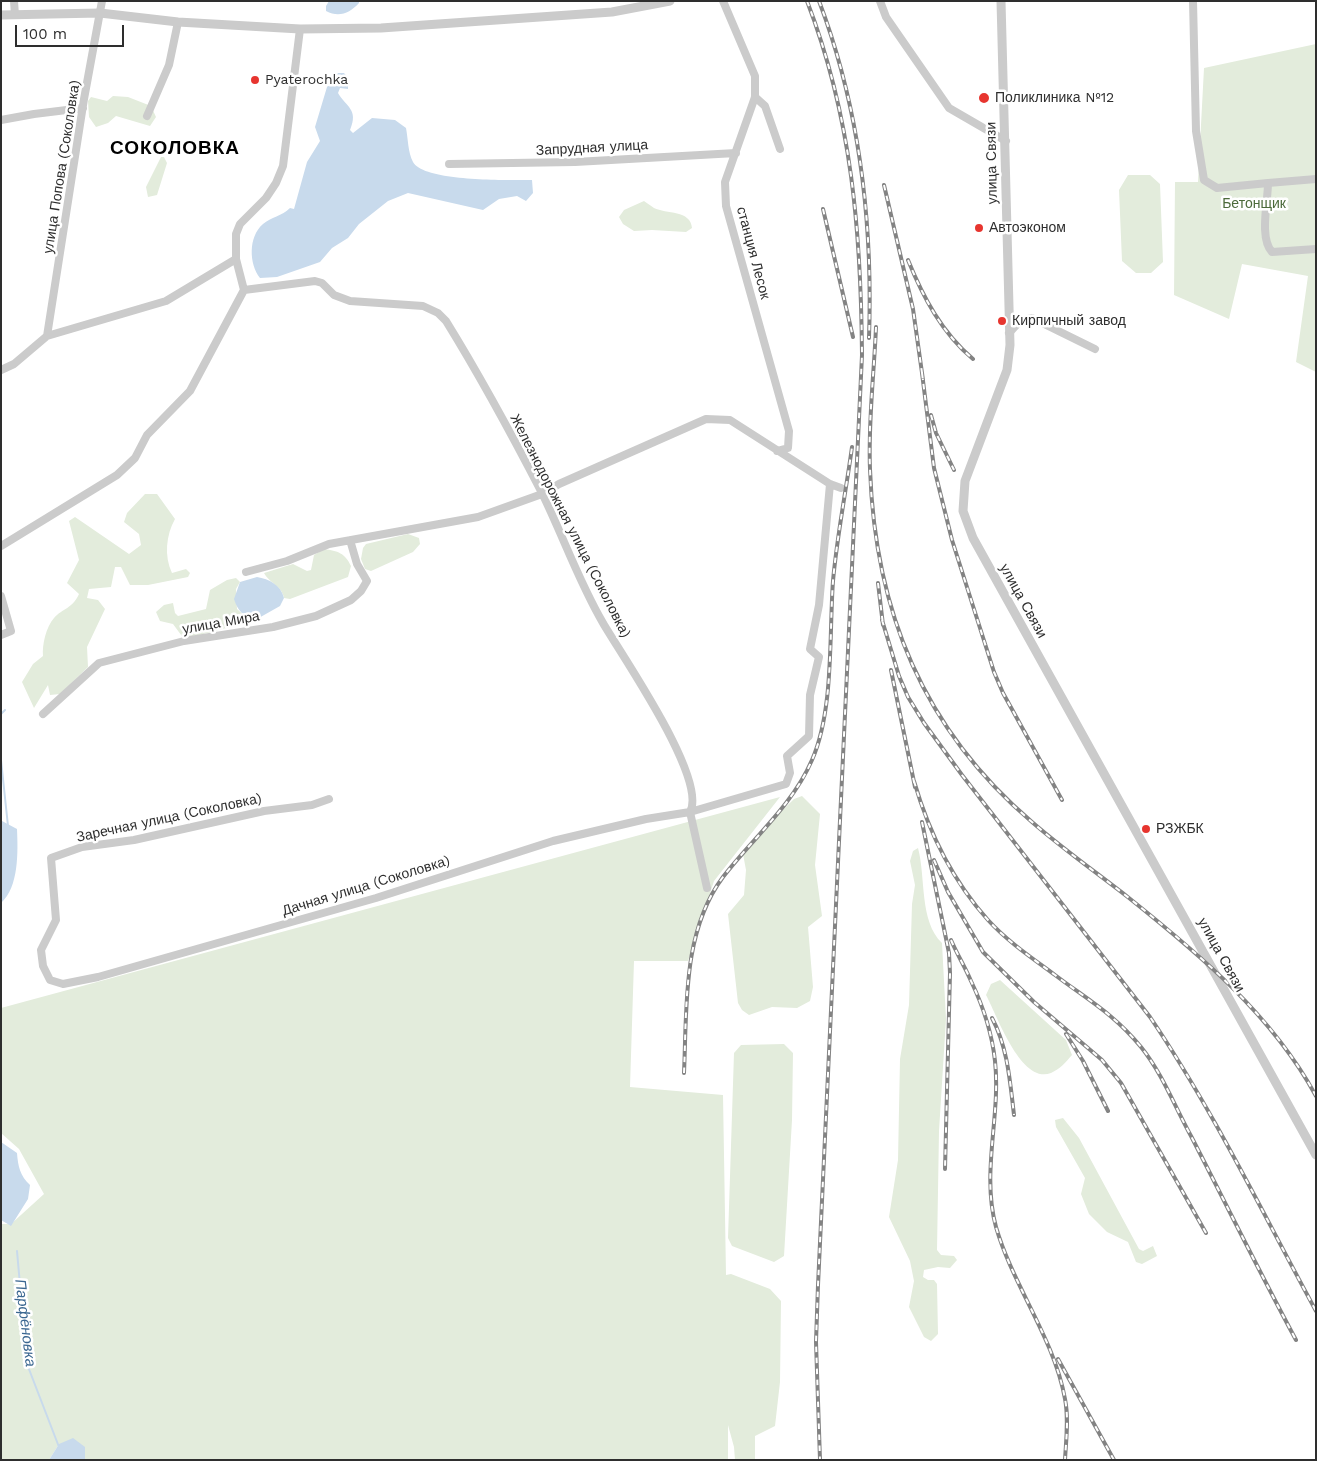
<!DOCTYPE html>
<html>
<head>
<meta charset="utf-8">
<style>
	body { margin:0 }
	#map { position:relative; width:1317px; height:1461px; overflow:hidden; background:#fff; font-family:"Work Sans",sans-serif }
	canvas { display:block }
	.frame { position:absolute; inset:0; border:2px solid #2e2e2e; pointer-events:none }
	.scale { position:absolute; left:15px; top:25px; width:109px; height:22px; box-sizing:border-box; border:2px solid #2e2e2e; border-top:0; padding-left:6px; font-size:15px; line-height:18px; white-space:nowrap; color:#2e2e2e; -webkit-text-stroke:4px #fff; paint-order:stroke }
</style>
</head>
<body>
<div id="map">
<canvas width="1317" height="1461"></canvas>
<div class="frame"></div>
<div class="scale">100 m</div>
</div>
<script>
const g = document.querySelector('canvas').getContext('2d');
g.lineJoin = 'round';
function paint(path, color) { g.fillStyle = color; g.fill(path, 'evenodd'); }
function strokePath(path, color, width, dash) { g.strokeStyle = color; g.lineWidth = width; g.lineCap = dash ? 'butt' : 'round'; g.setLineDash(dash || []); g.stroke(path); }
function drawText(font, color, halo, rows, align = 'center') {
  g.font = font + ' "Work Sans",sans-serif'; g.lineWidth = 5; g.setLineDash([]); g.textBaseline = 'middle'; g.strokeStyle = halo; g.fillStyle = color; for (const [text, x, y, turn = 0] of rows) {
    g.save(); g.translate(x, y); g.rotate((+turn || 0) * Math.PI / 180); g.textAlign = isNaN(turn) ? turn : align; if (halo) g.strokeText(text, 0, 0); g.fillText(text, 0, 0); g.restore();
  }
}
const green = new Path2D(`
	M1316 44V372L1296 362 1308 276 1242 264 1229 319 1174 295 1175 182H1198L1204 68Z
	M113 96 128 97 151 106 156 117 150 126 116 116 108 123 96 127 89 117 88 101 91 97 107 101Z
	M161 157H164L167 163 157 195 148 197 146 187Z
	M1128 175H1150L1160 184 1163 262 1151 273H1136L1122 261 1119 190Z
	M644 201C647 203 651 206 654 208 666 214 691 210 692 228L686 232 652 230 634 231 623 224 619 217 624 210Z
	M145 494H157L175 519C166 535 164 556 172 573L186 569 190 573 188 577 148 585H130L121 567H115L111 587 89 589 87 598 98 600 105 609 87 647 88 667 60 694 50 695 48 685 34 708 22 682 33 664 43 656C42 645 46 627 54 618 63 608 72 609 79 594L67 583 79 560 69 521 75 517 129 554 141 545 139 534 124 522 127 513Z
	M408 534 419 538 420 544 413 552 371 571 365 569 361 559 363 548 366 544Z
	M324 549C338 551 345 553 351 566L348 577 290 599 284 598C282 586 270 584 264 573L293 564 307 571 311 570 314 555Z
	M236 578 240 582 236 589 237 609 246 617 234 626 184 639 173 624 160 621 156 612 164 605 173 603 175 613 178 616 206 609 210 590 227 580Z
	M802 796 820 814 815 865 822 916 808 927 813 987 810 1001 797 1008 772 1007 749 1015 742 1010 738 1003 728 914 744 895 746 870 743 854 754 838 794 799Z
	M780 797 714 881 688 961H634L630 1087 723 1095 726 1275 731 1274 770 1289 781 1301 780 1382 775 1426 755 1436V1460H735L734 1447 728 1425V1460H85L84 1447 59 1444 49 1460H1V1224H11L44 1194 19 1149 1 1133V1008Z
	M918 848C926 878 919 921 942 943L946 1019 939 1131 937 1250 941 1255 954 1256 957 1260 950 1268 938 1267 924 1270 923 1277 928 1280H934L937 1284 938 1334 931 1341 924 1337 909 1307 914 1281 910 1261 889 1217 898 1160 900 1059 909 1005 912 904 915 885 910 861 913 851Z
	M1000 980 1066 1040 1072 1055C1066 1062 1060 1069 1051 1073 1021 1085 997 1015 986 995L991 984Z
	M784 1044 793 1053 792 1120 784 1256 774 1262 732 1246 728 1238 734 1053 741 1045Z
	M1063 1118 1079 1138 1139 1249 1143 1251 1153 1246 1157 1256 1142 1264 1136 1262 1128 1242 1107 1232 1089 1214 1081 1194 1085 1178 1056 1127 1055 1120Z`);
const water = new Path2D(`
	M329 1H359V3C350 13 339 18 326 11V6Z
	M338 73H344L348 78V89L340 88 338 93C346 107 359 109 350 130L353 133 372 118 395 120 406 128C408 138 408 153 413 162 424 182 509 180 532 180L533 193 526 201 517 196 499 199 483 210 408 193 388 201 359 224 348 238 332 248 320 262 277 277 260 278C249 264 248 237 263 224 271 217 282 216 290 208L294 209 307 162 320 141 315 127 327 87 330 81Z
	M257 577C269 579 281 585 284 598L280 606 257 619C244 617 238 612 234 599L240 582Z
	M2 821 17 829C18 852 19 887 1 903Z
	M1 1142 17 1153C18 1166 20 1176 30 1185L28 1199 11 1226 1 1220Z
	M73 1438 85 1447V1460H49L59 1444Z`);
const stream = new Path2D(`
	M1 714 5 710
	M1 760 8 826
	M17 1251 27 1364 59 1447`);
const minor = new Path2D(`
	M14 1 15 15
	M723 1 755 76V97L725 182 726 206 789 431 788 448 777 451
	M880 1 886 17 949 108 1006 141
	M1193 1 1196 131 1204 180 1217 188 1268 183C1268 202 1259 238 1272 252L1316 249
	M755 97 765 106 780 149
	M147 116 169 65 178 22
	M1 120 34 114 83 108
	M449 164 575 162 736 153
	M1268 183 1316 179
	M244 290 315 281 322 283 334 295 350 301 423 306 438 313 446 321C480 376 512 435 542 493 563 536 579 582 603 623 622 656 708 779 690 812L707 888
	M1009 333 1020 321 1032 318 1095 349
	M47 336 84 99 102 1
	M1 370 14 364 47 336 166 301 236 259V234L240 224 266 198 276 183 283 166 300 29
	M1 546 117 475 135 458 147 435 190 391 244 290 236 259
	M246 572 287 561 329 544 478 517 542 494 559 484 706 419 730 420 830 484 841 488
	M1 596 11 631 1 635
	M43 714 99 663 184 641 273 627 316 616 351 600 361 591 367 581 357 564 350 540
	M329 799 312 805 264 811 134 840 82 847 51 858 56 920 41 950 43 966 50 980 63 984 98 977 376 898 553 841 646 819 690 812 786 784 790 773 787 756 809 736 810 695 819 657 810 649 819 605 830 484`);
const tertiary = new Path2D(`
	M1001 1 1010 345 1007 370 965 481 963 511 973 538 1316 1155
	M1 15 100 13 178 22 300 29 381 28 612 12 670 1`);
const rail = new Path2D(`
	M807 1C852 118 861 232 862 355L818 1285 816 1342 820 1460
	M819 1C860 109 873 223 869 338
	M884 185 913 309 923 380
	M823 209 853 337
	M908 260C923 297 942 333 973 359
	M876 327C874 375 868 422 870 469 875 611 923 729 1032 822 1063 849 1097 873 1129 898 1199 954 1272 1015 1316 1096
	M922 373 934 468 952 540 994 672 1003 693 1062 800
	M931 415 936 433 954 470
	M878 583 883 625
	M882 620 899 676 908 697 924 723 962 775 1150 1017C1213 1110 1262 1212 1316 1311
	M891 670 915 787
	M914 781C929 833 952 880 988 920 1007 941 1032 958 1055 975 1088 1000 1114 1014 1141 1047 1162 1073 1175 1107 1191 1136 1226 1204 1260 1273 1296 1340
	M922 822 949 953 950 973 945 1169
	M934 860 948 892 983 952 1034 1002 1102 1060 1121 1083 1206 1233
	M951 940C957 954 965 967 971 981 983 1006 992 1033 995 1061 1001 1116 981 1172 996 1227 1013 1286 1054 1338 1065 1399 1069 1419 1066 1440 1065 1460
	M992 1018C1008 1048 1010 1082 1014 1115
	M1066 1034 1083 1061 1108 1111
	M684 1073C687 1008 682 932 723 877 753 838 792 806 812 760 834 710 829 636 833 581 837 536 846 491 852 447
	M1058 1359 1114 1460`);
const markers = [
	[255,80,5,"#e7352f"],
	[984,98,6,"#e7352f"],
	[979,228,5,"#e7352f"],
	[1002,321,5,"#e7352f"],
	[1146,829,5,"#e7352f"]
];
const poiNames = [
	["Pyaterochka",265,80],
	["Поликлиника №12",995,98],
	["Автоэконом",989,228],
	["Кирпичный завод",1012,321],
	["РЗЖБК",1156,829]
];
const streetNames = [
	["Запрудная улица",592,148,-3],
	["улица Связи",992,163,-91],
	["улица Попова (Соколовка)",62,167,-81],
	["станция Лесок",753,253,75],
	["Железнодорожная улица (Соколовка)",570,526,63],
	["улица Связи",1023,601,61],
	["улица Мира",221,623,-10],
	["Заречная улица (Соколовка)",169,818,-12],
	["Дачная улица (Соколовка)",366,886,-17],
	["улица Связи",1221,955,61]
];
const parkNames = [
	["Бетонщик",1254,204]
];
const waterNames = [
	["Парфёновка",25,1323,83]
];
const districtNames = [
	["СОКОЛОВКА",175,148]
];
paint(green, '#e3ecdc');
paint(water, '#c8daec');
strokePath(stream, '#c8daec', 2);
strokePath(minor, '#cbcbcb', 8);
strokePath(tertiary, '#cbcbcb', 9);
strokePath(rail, '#838383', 4);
strokePath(rail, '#fff', 2, [5.5]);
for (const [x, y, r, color] of markers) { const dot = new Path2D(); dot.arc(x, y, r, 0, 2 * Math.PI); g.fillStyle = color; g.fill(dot); strokePath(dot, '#fff', 2); }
drawText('14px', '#2e2e2e', '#fff', poiNames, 'left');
drawText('14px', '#2e2e2e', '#fff', streetNames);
drawText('14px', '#4c6a3b', '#fff', parkNames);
drawText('italic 15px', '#3b6791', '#fff', waterNames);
g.letterSpacing = '1px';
drawText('bold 19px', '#000', '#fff', districtNames);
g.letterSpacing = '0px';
</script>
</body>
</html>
